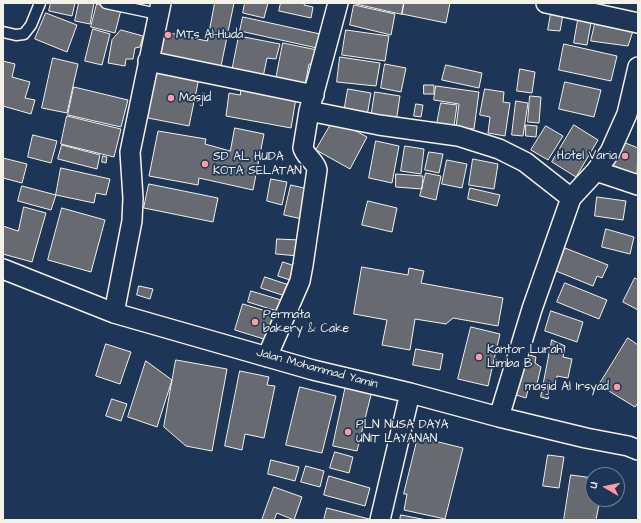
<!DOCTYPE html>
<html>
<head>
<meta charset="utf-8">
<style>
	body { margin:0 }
	#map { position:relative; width:641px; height:523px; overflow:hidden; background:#1d3557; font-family:"Architects Daughter",sans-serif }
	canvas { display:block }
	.frame { position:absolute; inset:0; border:4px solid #f4f1e8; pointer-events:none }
	.north { position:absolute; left:585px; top:467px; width:40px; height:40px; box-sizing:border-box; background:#1d3557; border:1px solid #738091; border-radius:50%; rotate:279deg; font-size:11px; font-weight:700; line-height:16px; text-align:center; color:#f4f1e8 }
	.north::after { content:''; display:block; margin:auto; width:14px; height:18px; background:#ff9aa2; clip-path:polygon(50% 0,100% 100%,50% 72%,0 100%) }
</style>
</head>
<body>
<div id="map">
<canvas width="641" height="523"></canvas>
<div class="frame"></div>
<div class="north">U</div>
</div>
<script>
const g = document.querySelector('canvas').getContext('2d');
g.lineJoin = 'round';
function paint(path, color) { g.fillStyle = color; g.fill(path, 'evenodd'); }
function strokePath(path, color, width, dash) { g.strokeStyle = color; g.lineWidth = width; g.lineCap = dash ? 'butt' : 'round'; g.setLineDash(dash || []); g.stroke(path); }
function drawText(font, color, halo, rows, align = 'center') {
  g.font = font + ' "Architects Daughter",sans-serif'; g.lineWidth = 3.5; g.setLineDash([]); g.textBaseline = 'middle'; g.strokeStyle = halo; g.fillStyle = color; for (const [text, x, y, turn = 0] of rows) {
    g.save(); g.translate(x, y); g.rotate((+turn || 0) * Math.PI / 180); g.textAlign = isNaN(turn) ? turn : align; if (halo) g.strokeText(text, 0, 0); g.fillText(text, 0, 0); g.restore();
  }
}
const building = new Path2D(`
	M51 3H75L72 16 49 11Z
	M79 3H94L90 24 75 21Z
	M215 3H234L220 71 150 57 156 30 207 41Z
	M245 3H268L264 18 243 13Z
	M281 3H305L304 5 313 7 311 18 279 11Z
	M352 3H404L402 14Z
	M404 3H450L446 23 402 14Z
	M97 4 121 10 115 33 91 27Z
	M354 5 395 14 391 35 350 25Z
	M552 8 564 9 560 31 548 30Z
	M46 13 77 25 67 52 35 39Z
	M597 15 633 31 628 46 591 41Z
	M243 17 320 34 317 48 240 31Z
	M578 20 591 23 587 45 574 43Z
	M93 29 110 34 102 65 85 61Z
	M121 30 143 36 140 47 135 48 133 59H126L125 66 108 63 112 40Z
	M346 30 389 36 385 61 342 55Z
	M239 36 280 44 276 59 267 58 263 77 232 71Z
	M283 43 322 51 319 66 309 64 305 85 276 79Z
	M564 44 617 56 611 81 559 70Z
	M340 57 380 63 376 86 337 82Z
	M53 58 78 64 67 113 42 108Z
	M3 61 15 64 12 77 30 82 25 98 35 100 31 114 3 106Z
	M385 64 406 68 401 92 381 88Z
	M446 65 482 73 479 88 442 80Z
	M153 69 199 78 189 126 143 117Z
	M520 69 535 72 532 93 517 91Z
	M565 82 601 90 594 117 559 109Z
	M424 85H434V94H424Z
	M436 86 479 92 474 129 456 127 459 104 434 100Z
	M74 87 128 100 121 127 68 115Z
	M241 88 296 98 291 128 226 116 229 93 240 95Z
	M348 89 371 93 367 116 344 112Z
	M485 89 504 92 503 102 510 103 505 136 488 133 490 117 480 115Z
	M375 92 400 96 396 122 371 118Z
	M530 96 541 97 539 123 528 122Z
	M516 101 528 103 523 136 512 135Z
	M441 103 457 105 454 126 437 124Z
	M416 104 423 105 421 117 414 116Z
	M67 116 121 129 114 157 61 144Z
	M334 119 367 137 350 169 316 150Z
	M526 125 537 126 536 137 526 136Z
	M574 125 598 140 576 177 552 162Z
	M546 126 563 136 548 160 531 150Z
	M235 128 264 134 253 190 199 178 198 185 149 176 158 131 206 139 205 144 230 151Z
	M33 135 57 141 51 163 28 157Z
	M618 140 638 148 637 175 609 164Z
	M376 141 399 146 392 183 369 178Z
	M62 145 100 155 97 169 58 159Z
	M405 146 424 149 421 174 401 171Z
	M429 152 443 154 439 173 425 170Z
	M103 156 107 157 106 163 102 162Z
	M3 158 27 164 22 183 3 178Z
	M473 159 498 164 494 189 469 185Z
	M447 160 467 164 462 188 442 184Z
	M61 168 110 179 106 195 96 193 94 203 56 195Z
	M426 173 441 176 436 200 420 196Z
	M396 174 423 176 422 189 396 187Z
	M271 179 287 182 282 205 267 201Z
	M149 184 218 198 213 222 144 208Z
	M291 185 308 189 302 219 284 215Z
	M22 186 56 195 51 210 18 201Z
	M470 188 500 195 497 206 468 199Z
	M597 197 626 201 623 220 595 216Z
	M368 201 397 208 392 232 362 225Z
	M24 207 46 213 32 262 3 254V226L18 231Z
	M62 208 105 220 91 272 48 260Z
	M606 229 634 237 630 254 602 247Z
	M277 239 300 240 299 256 276 254Z
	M565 248 608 265 602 278 597 276 593 286 556 271Z
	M283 262 298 267 293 281 278 276Z
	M362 267 408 275 409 268 424 271 421 283 503 298 498 326 453 318 446 324 415 319 410 350 382 345 387 320 354 314Z
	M265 277 289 285 285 296 261 288Z
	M635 278 638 280V310L623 302Z
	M565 283 607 300 599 319 557 302Z
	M139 286 153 289 150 299 137 295Z
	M251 291 281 300 277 311 248 302Z
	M243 304 276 314 267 340 235 330Z
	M551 311 583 322 577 342 545 331Z
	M471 327 500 334 488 386 458 379Z
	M628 338 638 345V403L635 407 599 385Z
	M552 340 565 346 563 357 572 359 568 378 557 376 555 390 550 389 548 399 541 397Z
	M106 344 131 352 120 384 96 376Z
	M416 349 443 354 440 370 413 365Z
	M521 352 536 357 535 363 541 367 536 388 529 386 526 398 510 393Z
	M176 360 227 369 212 451 186 446 164 427Z
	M146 361 172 380 157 427 128 417Z
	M240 371 269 377 267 385 275 386 264 438 245 434 242 450 225 446Z
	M346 385 372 391 357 451 333 446Z
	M300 387 336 396 322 453 286 445Z
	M112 399 127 404 121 421 106 416Z
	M418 437 463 448 445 519 404 510 407 494H404Z
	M335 452 353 457 349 473 330 468Z
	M548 455 564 457 559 488 543 486Z
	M271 460 299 467 295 481 268 474Z
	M306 466 324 471 320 487 301 482Z
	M571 475 593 478V499H600L596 520H564Z
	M329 476 370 488 365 506 324 495Z
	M274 487 302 497 294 520 277 513 274 520H262Z
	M327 508 369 519V520H324Z
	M401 515 427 520H400Z`);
const lane = new Path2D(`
	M106 3 158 14
	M3 32 16 35 24 34 31 25 40 3`);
const street = new Path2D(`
	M338 3 309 111 379 125 458 136 499 149 525 162 571 198
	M546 3 638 23
	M148 61 314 95
	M596 171 638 185
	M3 269 114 313 313 370 410 393 499 417 586 438 628 446 638 450
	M114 313 132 221 133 198 130 152 161 3
	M267 357 300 281 303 265 317 170C316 162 305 156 303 148L309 111
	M499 417 532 309 571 198 596 171 610 152 627 114 638 67
	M380 520 410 393`);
const markers = [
	[168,35,4,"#ff9aa2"],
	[171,98,4,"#ff9aa2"],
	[625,156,4,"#ff9aa2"],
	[205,164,4,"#ff9aa2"],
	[255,322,4,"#ff9aa2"],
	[479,357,4,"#ff9aa2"],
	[617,387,4,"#ff9aa2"],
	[348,432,4,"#ff9aa2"]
];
const poiNames = [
	["MTs Al-Huda",176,35],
	["Masjid",179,98],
	["Hotel Varia",617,156,"right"],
	["SD AL HUDA",213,157],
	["KOTA SELATAN",213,171],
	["Permata",263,315],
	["bakery & Cake",263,329],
	["Kantor Lurah",487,350],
	["Limba B",487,364],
	["masjid Al Irsyad",609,387,"right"],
	["PLN NUSA DAYA",356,425],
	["UNIT LAYANAN",356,439]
];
const streetNames = [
	["Jalan Mohammad Yamin",317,369,15]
];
paint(building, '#686a71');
strokePath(building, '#f4f1e8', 1);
strokePath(lane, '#f4f1e8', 13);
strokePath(street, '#f4f1e8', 22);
strokePath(lane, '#1d3557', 10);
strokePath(street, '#1d3557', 19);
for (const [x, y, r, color] of markers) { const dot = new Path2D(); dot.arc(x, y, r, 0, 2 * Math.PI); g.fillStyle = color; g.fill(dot); strokePath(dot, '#1d3557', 1.5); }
drawText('12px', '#f4f1e8', '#1d3557', poiNames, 'left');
drawText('12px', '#f4f1e8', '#1d3557', streetNames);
</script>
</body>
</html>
